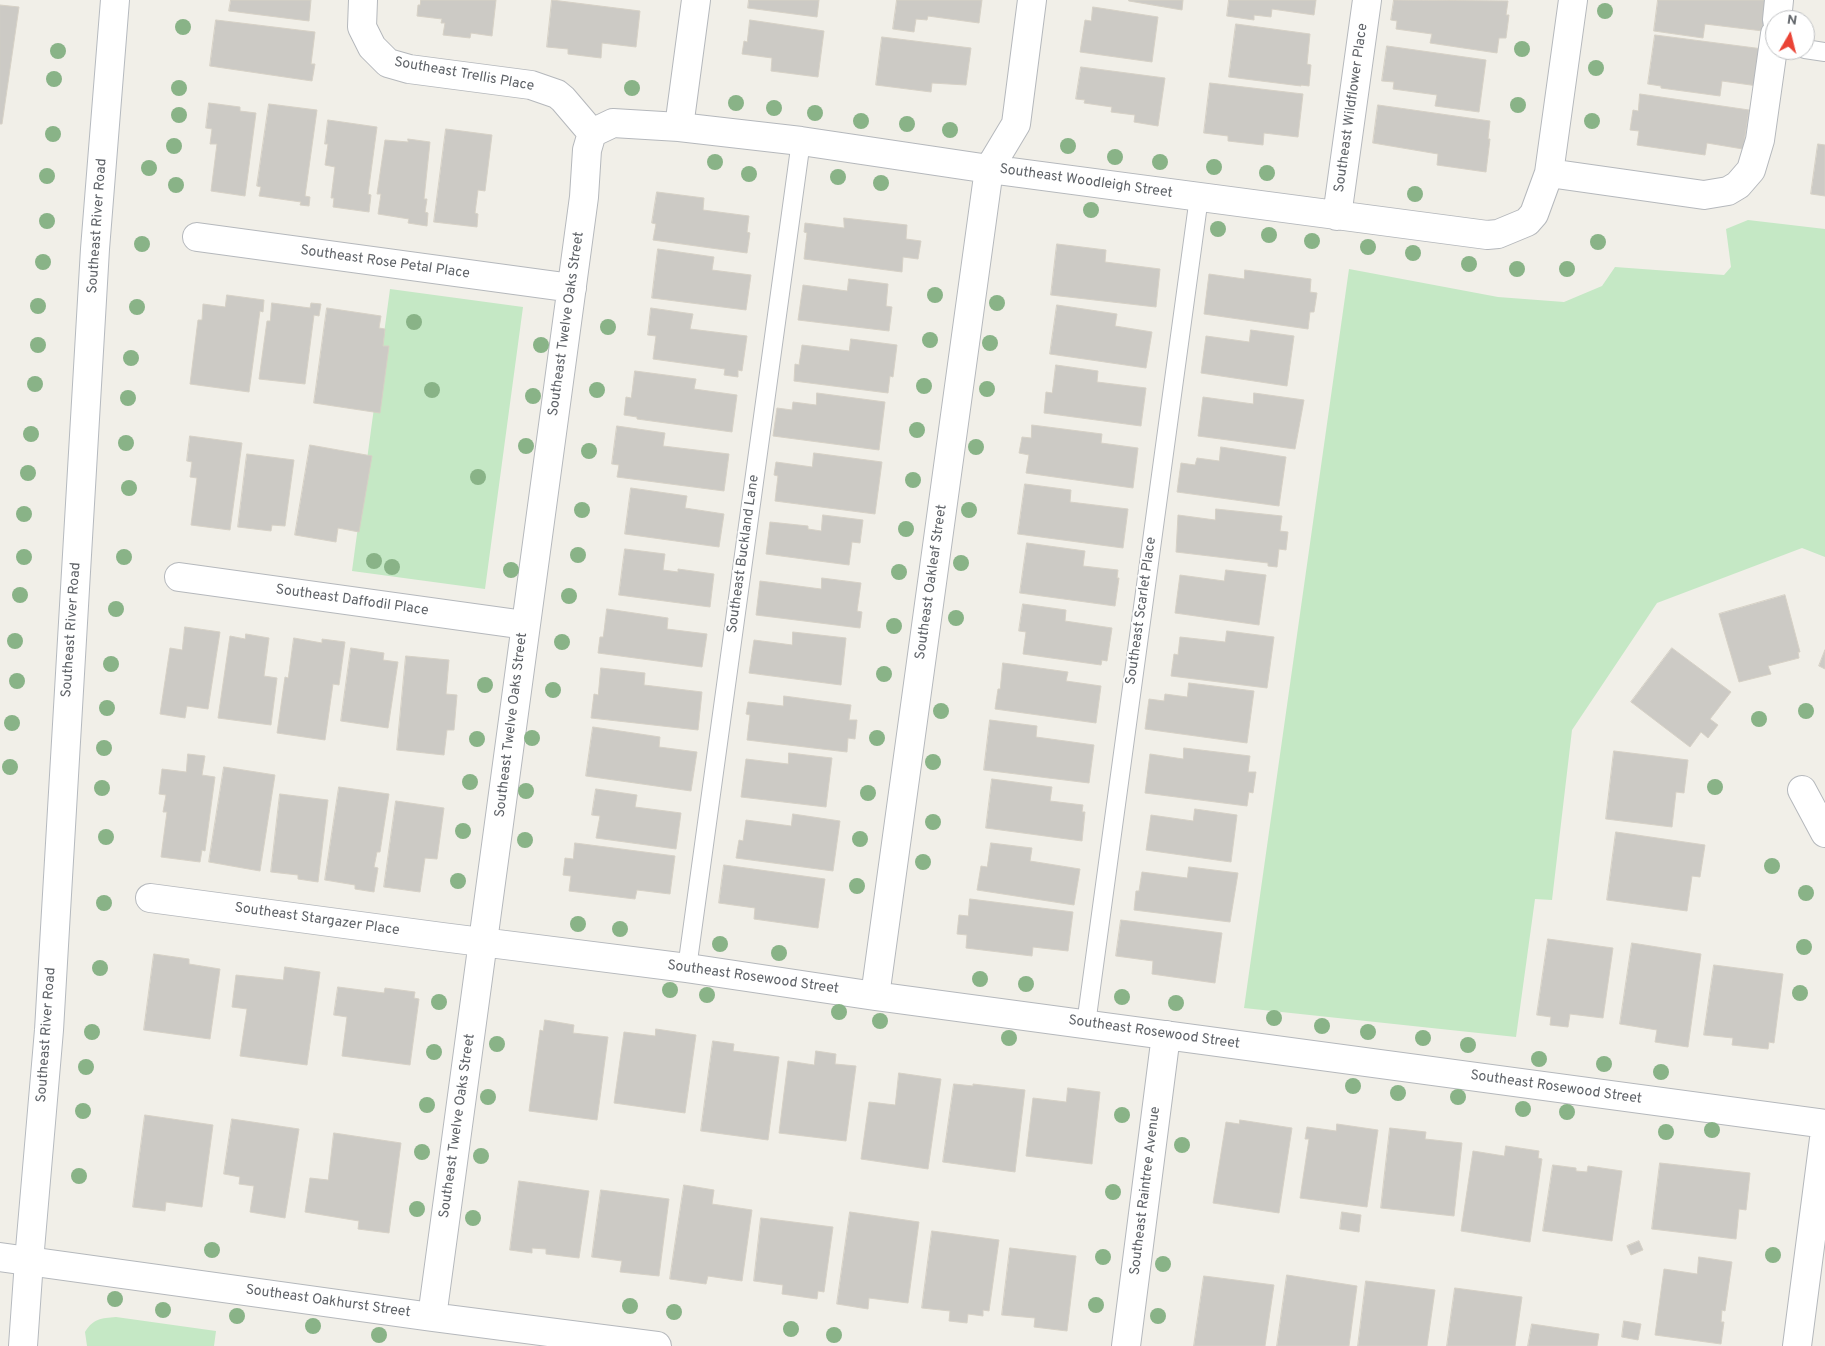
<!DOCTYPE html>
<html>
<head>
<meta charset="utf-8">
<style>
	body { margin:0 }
	#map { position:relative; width:1825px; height:1346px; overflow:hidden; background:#f1efe8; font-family:Overpass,sans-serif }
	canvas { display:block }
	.north { position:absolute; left:1765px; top:10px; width:50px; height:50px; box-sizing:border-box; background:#fff; border:1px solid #bfc1c3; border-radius:50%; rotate:8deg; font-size:14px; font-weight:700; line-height:20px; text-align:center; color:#5f6368 }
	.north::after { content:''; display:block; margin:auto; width:18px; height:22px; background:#ea4335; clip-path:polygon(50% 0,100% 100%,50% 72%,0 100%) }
</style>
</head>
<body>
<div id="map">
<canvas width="1825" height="1346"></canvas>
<div class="north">N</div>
</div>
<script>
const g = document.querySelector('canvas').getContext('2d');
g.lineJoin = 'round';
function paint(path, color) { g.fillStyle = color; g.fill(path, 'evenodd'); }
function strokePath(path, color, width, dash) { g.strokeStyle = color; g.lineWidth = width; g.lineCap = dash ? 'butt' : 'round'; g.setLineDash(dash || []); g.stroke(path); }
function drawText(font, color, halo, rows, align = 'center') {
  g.font = font + ' Overpass,sans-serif'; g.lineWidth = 4; g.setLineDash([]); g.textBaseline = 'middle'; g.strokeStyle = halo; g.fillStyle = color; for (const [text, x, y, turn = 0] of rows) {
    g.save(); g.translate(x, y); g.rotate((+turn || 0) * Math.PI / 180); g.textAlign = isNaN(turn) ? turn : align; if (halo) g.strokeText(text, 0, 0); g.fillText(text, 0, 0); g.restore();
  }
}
const green = new Path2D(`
	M1748 220 1825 229V557L1802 548 1657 603 1572 730 1552 900 1535 899 1516 1037 1244 1008 1349 269 1498 297 1564 302 1602 286 1615 267 1724 275 1731 267 1726 229Z
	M390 289 523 307 485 589 352 571Z
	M116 1317 216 1331 214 1346H87L85 1332C93 1319 101 1318 116 1317Z`);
const building = new Path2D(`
	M231 0H311L309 21 229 11Z
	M421 0H496L492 36 471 33 470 38 443 35 445 23H441L442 19 417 16 418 5H420Z
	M552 0 640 11 636 47 602 43 601 58 568 54V49L547 47Z
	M749 0H819L817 17 748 8Z
	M897 0H982L979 23 928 16 927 20 916 19 914 32 893 29Z
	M1129 0H1183L1182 10 1129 1Z
	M1229 0H1316L1314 15 1272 9 1271 17 1254 15V20L1227 16Z
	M1394 0 1508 1 1506 15H1509L1506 38H1499L1497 53 1430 43 1432 34 1396 29 1397 21 1391 20Z
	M1658 0H1768L1763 31 1705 24 1703 38 1654 31Z
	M0 5 19 7 2 124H0Z
	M1093 7 1158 17 1152 62 1080 52 1085 20 1091 21Z
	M216 20 315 32 311 64H315L312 81 210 66Z
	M750 20 824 31 818 77 771 71 772 58 742 54 744 41 747 42Z
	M1236 24 1310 34 1307 64 1311 65 1309 86 1301 85V86L1229 77Z
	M1655 35 1763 49 1758 86 1722 81 1720 96 1661 88V86L1648 84Z
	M882 37 971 48 966 85 932 83 931 92 876 85Z
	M1387 46 1486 60 1479 112 1435 106 1437 95 1393 89 1394 82 1382 81Z
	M1081 67 1165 78 1158 126 1134 122 1135 115 1111 112 1112 107 1084 103 1085 100 1076 99Z
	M1210 83 1303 94 1298 137 1264 133 1263 145 1228 141V136L1204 133Z
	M1640 94 1749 110 1743 149 1707 143 1705 155 1637 145 1639 131 1630 130 1633 110 1638 111Z
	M209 103 240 107V111L256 113 245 196 211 191 217 144H210L212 129 206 128Z
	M269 104 317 110 305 196 310 197 309 206 300 205 301 202 259 196 261 187 257 186Z
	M1378 105 1490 121 1488 139H1490L1486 172 1437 165 1438 154 1373 143Z
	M328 120 377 127 368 194 371 195 369 212 333 207 334 198H331L335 167 325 165 328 144H325Z
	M446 129 492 135 485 191 478 190 475 213 478 214 477 227 434 222Z
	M408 139 430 142 424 199H427L425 212 428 213 427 226 408 223 409 219 378 214 381 194H377L385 140 408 142Z
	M1818 144 1825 145V196L1811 194Z
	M657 192 704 198 703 210 749 216 747 232 750 233 747 253 653 240 656 224 652 223Z
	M844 218 907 225 906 239 921 241 918 259 903 257 902 272 804 259 807 233 804 232 805 223 844 228Z
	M1057 244 1106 250 1105 262 1160 269 1156 307 1051 295Z
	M658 249 714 257 712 270 751 275 746 310 652 298Z
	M1245 270 1311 279 1310 292 1317 293 1314 312H1310L1308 329 1204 314 1209 274 1244 279Z
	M849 279 888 284 886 306 892 307 889 331 798 320 803 285 847 291Z
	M227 295 264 300 263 312 260 311 249 392 190 384 198 320H202L203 304 225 307Z
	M272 303 310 308 311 303 321 304 319 316 314 315 305 384 259 379 267 321H270Z
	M1057 305 1117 314 1115 326 1152 332 1146 368 1050 354Z
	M327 308 381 316 379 328 385 329 383 346H389L380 413 314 403Z
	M651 308 693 314 690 329 747 336 742 371 738 370V377L724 375 725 369 653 359 656 336 648 335Z
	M1251 330 1294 336 1287 386 1201 373 1206 336 1249 342Z
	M851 339 897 345 893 377 890 376 888 393 794 381 795 364 799 365 802 345 849 351Z
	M1056 365 1098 371 1097 382 1146 388 1141 426 1044 413 1046 392 1052 393Z
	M635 371 696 379 694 389 737 395 732 432 637 419V417L624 415 626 397 631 398Z
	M817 393 885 402 879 450 773 436 777 408 792 410 793 402 816 405Z
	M1254 393 1304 400 1295 449 1198 436 1203 397 1253 404Z
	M1032 425 1102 434 1101 443 1138 448 1133 488 1026 473 1029 455 1019 453 1022 437 1031 438Z
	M617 426 665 433 663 446 729 454 724 491 617 477 619 465 612 464Z
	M190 436 242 443 230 530 191 525 197 478 190 477 192 462 187 461Z
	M310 445 372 456 359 532 338 528 336 542 295 535Z
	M1221 447 1286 457 1279 506 1177 492 1181 463 1195 465 1197 458 1219 461Z
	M814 453 882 462 875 514 775 501 778 476 774 475 776 462 812 467Z
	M247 454 294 460 285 526 272 525 271 531 238 527Z
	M1025 484 1071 490 1070 502 1128 509 1123 548 1018 534Z
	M631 488 687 496 685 508 724 514 719 547 625 534Z
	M1216 509 1282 516 1280 531 1288 532 1286 550 1279 549 1277 567 1268 566V563L1176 552 1178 515 1215 520Z
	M823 515 863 520 860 543 852 542 849 565 766 554 770 522 808 526V529L821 531Z
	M1027 543 1085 551 1083 566 1118 570 1117 578H1119L1115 606 1020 593Z
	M625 549 665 554 663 570 678 572V569L714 574 710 607 619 595Z
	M1226 570 1266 575 1259 625 1175 613 1180 575 1224 581Z
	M822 578 861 583 857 611 862 612 860 628 756 615 760 581 821 589Z
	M1785 595 1800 652H1798L1799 658 1768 666 1771 674 1739 682 1719 614Z
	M1023 604 1066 610 1065 621 1112 628 1107 661 1102 660 1101 665 1023 654 1026 632 1019 631Z
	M607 609 668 618 667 629 707 634 702 667 598 653 600 637H603Z
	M185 627 220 632 208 709 187 706 185 718 160 714 170 648 182 650Z
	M1227 631 1274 637 1267 688 1171 676 1174 654 1178 655 1180 637 1225 642Z
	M793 632 846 638 841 685 749 673 754 640 792 645Z
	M246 634 269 638 264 676 277 678 271 725 218 718 230 636 245 639Z
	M294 638 322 643V639L345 642 339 685 333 684 325 740 277 733 285 677 288 678Z
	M351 648 384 653 383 660 398 662 388 728 341 721Z
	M1672 648 1731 692 1710 719 1718 725 1708 738 1701 732 1690 747 1631 702Z
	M1825 650V669L1819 666Z
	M406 656 449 660 446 694 457 695 454 730H447L444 755 397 750Z
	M1003 663 1068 672 1066 681 1101 686 1096 723 995 709 998 689H1000Z
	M601 668 645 673 644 685 702 692 698 730 591 718 594 694 598 695Z
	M1189 683 1254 691 1247 743 1145 729 1149 699 1164 701 1165 694 1187 697Z
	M784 696 851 705 849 720H857L855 739 848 738 847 752 747 740 750 715 746 714 748 702 783 706Z
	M990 720 1037 726 1036 737 1094 745 1089 783 984 770Z
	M593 727 660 737 659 747 697 752 691 791 586 776Z
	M1184 748 1250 756 1248 772H1256L1253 793 1249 792 1247 806 1145 793 1150 754 1183 759Z
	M1614 751 1688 760 1684 793 1676 792 1672 827 1606 819Z
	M789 753 832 758 826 807 741 797 746 759 788 764Z
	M188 754 205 756 202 775 215 777 205 851 202 850 200 862 161 857 167 812H163L166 795 159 794 162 769 186 772Z
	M224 767 275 775 260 871 209 862Z
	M992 779 1052 787 1050 801 1083 805 1082 812H1085L1082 841 986 828Z
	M339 787 389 794 380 852H377L374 867 378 868 374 892 355 889V885L325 880Z
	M596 789 637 795 635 807 681 813 676 849 596 838 600 816 592 815Z
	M280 794 328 800 318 882 298 879V875L271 872Z
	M396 801 444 808 437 859 425 858 420 892 384 887Z
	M1195 809 1237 815 1231 862 1146 850 1151 815 1193 821Z
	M793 814 840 821 833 871 736 858 739 840 743 841 746 820 791 826Z
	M1616 832 1705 845 1700 877 1692 876 1687 911 1607 900Z
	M575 843 675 856 670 894 637 890 635 899 569 891 571 876 563 875 565 858 573 859Z
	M991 843 1032 848 1030 861 1080 869 1074 905 977 890 981 866 987 867Z
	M724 865 825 879 818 928 754 919 755 908 719 903Z
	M1189 867 1238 873 1230 922 1134 910 1136 891H1139L1142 872 1187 878Z
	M970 899 1073 912 1068 951 1033 947 1032 956 966 948 967 935 957 934 959 915 968 916Z
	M1121 920 1222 933 1215 983 1152 974 1153 961 1116 956Z
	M1548 939 1613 948 1603 1018 1570 1014 1568 1027 1550 1025 1551 1017 1537 1015Z
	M1632 943 1701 954 1688 1047 1655 1042 1657 1030 1620 1024Z
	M154 954 189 959V964L220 969 210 1039 144 1030Z
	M1714 965 1783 974 1774 1043 1769 1042 1768 1049 1732 1045 1733 1038 1704 1035Z
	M285 967 320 972 307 1065 240 1056 247 1009 232 1007 236 975 283 980Z
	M338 987 384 993 385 988 415 992 414 998 419 999 410 1065 342 1056 347 1017 334 1015Z
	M545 1020 574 1025 573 1033 608 1037 597 1120 529 1111 540 1030 543 1031Z
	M656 1029 696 1035 685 1113 614 1103 624 1032 655 1036Z
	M713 1041 734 1044 733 1051 779 1057 768 1140 701 1131Z
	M816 1051 836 1054 835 1064 856 1066 846 1141 779 1133 788 1061 814 1065Z
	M899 1073 941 1079 928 1169 861 1159 869 1102 895 1105Z
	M954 1084 973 1086V1084L1025 1090 1015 1172 943 1162Z
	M1068 1088 1100 1092 1092 1164 1026 1156 1033 1098 1066 1102Z
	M145 1115 213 1125 202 1207 166 1202 165 1211 133 1207Z
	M232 1119 299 1129 285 1218 250 1212 254 1186 239 1184 240 1177 224 1174Z
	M1240 1120 1292 1128 1279 1213 1213 1203 1226 1122 1239 1124Z
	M1337 1124 1378 1130 1367 1207 1300 1198 1309 1139H1305L1307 1127 1336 1131Z
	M1390 1128 1426 1132 1425 1139 1462 1143 1454 1216 1381 1208Z
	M334 1133 401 1143 389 1233 358 1229 359 1221 305 1212 310 1178 328 1180Z
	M1506 1146 1539 1151 1538 1158 1542 1159 1530 1242 1461 1231 1473 1151 1504 1156Z
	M1660 1163 1750 1173 1746 1210 1739 1209 1736 1239 1652 1229Z
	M1553 1165 1576 1168V1171L1587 1172 1588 1166 1622 1171 1612 1241 1543 1231Z
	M519 1181 589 1191 579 1258 546 1254V1249L532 1248V1253L510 1250Z
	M684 1185 714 1190 712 1204 752 1210 742 1281 708 1276 706 1284 670 1279Z
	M601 1190 669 1199 659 1276 620 1272 622 1261 592 1257Z
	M850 1212 919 1222 908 1303 869 1298 868 1309 837 1304Z
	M1342 1212 1361 1215 1359 1232 1340 1229Z
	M761 1218 833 1227 824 1292 818 1291 817 1299 782 1294 783 1285 754 1281Z
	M932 1231 999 1240 989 1311 983 1310V1316L968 1314 967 1323 949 1321 950 1311 922 1308Z
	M1639 1241 1643 1250 1631 1255 1627 1246Z
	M1010 1248 1076 1256 1067 1331 1034 1327 1035 1318 1002 1315Z
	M1699 1257 1732 1262 1725 1311 1722 1310 1721 1322H1724L1721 1344 1655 1335 1664 1269 1697 1274Z
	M1287 1275 1357 1286 1349 1346H1277Z
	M1204 1276 1274 1285 1265 1346H1194Z
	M1366 1281 1435 1290 1427 1346H1358Z
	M1455 1288 1522 1297 1515 1346H1447Z
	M1624 1321 1641 1324 1638 1340 1622 1337Z
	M1532 1324 1599 1334 1597 1346H1528Z`);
const service = new Path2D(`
	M1805 49 1825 52
	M687 968 801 141
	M1086 1024 1199 197`);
const minor = new Path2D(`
	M363 0 362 27 372 47 388 63 409 69 531 85 557 94 563 99 592 133
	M1777 20 1779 0
	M679 127 696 0
	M592 133 613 123 679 127 801 141 989 169 1487 235 1498 234 1527 222 1534 214 1549 173 1573 0
	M1549 173 1704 195 1728 191 1738 185 1751 170 1760 140 1775 34
	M1337 216 1367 0
	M197 237 572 288
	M179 577 525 625
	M1802 790 1825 833
	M150 898 442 937 687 968 875 996 1825 1124
	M875 996 989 169 1016 124 1032 0
	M0 1257 432 1317 657 1346
	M432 1317 584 197 587 150 592 133
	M1126 1346 1166 1035
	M1797 1346 1825 1131`);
const secondary = new Path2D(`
	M23 1346 29 1261 49 1030 95 249 115 0`);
const trees = [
	[1605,11],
	[183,27],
	[1522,49],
	[58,51],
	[1596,68],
	[54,79],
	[179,88],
	[632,88],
	[736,103],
	[1518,105],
	[774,108],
	[815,113],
	[179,115],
	[861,121],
	[1592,121],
	[907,124],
	[950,130],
	[53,134],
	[174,146],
	[1068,146],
	[1115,157],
	[715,162],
	[1160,162],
	[1214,167],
	[149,168],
	[1267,173],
	[749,174],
	[47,176],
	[838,177],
	[881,183],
	[176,185],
	[1415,194],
	[1091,210],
	[47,221],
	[1218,229],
	[1269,235],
	[1312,241],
	[1598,242],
	[142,244],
	[1368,247],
	[1413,253],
	[43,262],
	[1469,264],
	[1517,269],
	[1567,269],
	[935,295],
	[997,303],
	[38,306],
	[137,307],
	[414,322],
	[608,327],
	[930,340],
	[990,343],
	[38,345],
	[541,345],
	[131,358],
	[35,384],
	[924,386],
	[987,389],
	[432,390],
	[597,390],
	[533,396],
	[128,398],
	[917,430],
	[31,434],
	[126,443],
	[526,446],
	[976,447],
	[589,451],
	[28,473],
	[478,477],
	[913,480],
	[129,488],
	[582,510],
	[969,510],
	[24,514],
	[906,529],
	[578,555],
	[24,557],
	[124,557],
	[374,561],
	[961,563],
	[392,567],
	[511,570],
	[899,572],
	[20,595],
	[569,596],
	[116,609],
	[956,618],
	[894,626],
	[15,641],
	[562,642],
	[111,664],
	[884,674],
	[17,681],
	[485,685],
	[553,690],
	[107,708],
	[941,711],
	[1806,711],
	[1759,719],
	[12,723],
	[532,738],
	[877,738],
	[477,739],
	[104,748],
	[933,762],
	[10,767],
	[470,782],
	[1715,787],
	[102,788],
	[526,791],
	[868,793],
	[933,822],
	[463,831],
	[106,837],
	[860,839],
	[525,840],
	[923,862],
	[1772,866],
	[458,881],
	[857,886],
	[1806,893],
	[104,903],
	[578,924],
	[620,929],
	[720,944],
	[1804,947],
	[779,953],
	[100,968],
	[980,979],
	[1026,984],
	[670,990],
	[1800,993],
	[707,995],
	[1122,997],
	[439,1002],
	[1176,1003],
	[839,1012],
	[1274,1018],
	[880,1021],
	[1322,1026],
	[92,1032],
	[1368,1032],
	[1009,1038],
	[1423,1038],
	[497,1044],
	[1468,1045],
	[434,1052],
	[1539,1059],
	[1604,1064],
	[86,1067],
	[1661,1072],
	[1353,1086],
	[1398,1093],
	[488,1097],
	[1458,1097],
	[427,1105],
	[1523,1109],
	[83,1111],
	[1567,1112],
	[1122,1115],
	[1712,1130],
	[1666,1132],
	[1182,1145],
	[422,1152],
	[481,1156],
	[79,1176],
	[1113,1192],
	[417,1209],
	[473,1218],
	[212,1250],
	[1773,1255],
	[1103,1257],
	[1163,1264],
	[115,1299],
	[1096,1305],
	[630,1306],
	[163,1310],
	[674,1312],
	[237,1316],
	[1158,1316],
	[313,1326],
	[791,1329],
	[379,1335],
	[834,1335]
];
const streetNames = [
	["Southeast Trellis Place",464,75,10],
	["Southeast Wildflower Place",1352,108,-82],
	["Southeast Woodleigh Street",1086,182,8],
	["Southeast River Road",98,226,-86],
	["Southeast Rose Petal Place",385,263,8],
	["Southeast Twelve Oaks Street",567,324,-82],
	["Southeast Buckland Lane",744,554,-82],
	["Southeast Oakleaf Street",932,582,-82],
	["Southeast Daffodil Place",352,601,8],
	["Southeast Scarlet Place",1142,611,-82],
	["Southeast River Road",72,630,-86],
	["Southeast Twelve Oaks Street",512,725,-83],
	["Southeast Stargazer Place",317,920,8],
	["Southeast Rosewood Street",753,978,8],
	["Southeast Rosewood Street",1154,1033,8],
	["Southeast River Road",47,1035,-86],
	["Southeast Rosewood Street",1556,1088,8],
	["Southeast Twelve Oaks Street",458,1126,-82],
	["Southeast Raintree Avenue",1146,1191,-83],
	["Southeast Oakhurst Street",328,1302,8]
];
paint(green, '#c5e8c5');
paint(building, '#cccac5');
strokePath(building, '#d6d1c6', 1);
strokePath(service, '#b5b8bc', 20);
strokePath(minor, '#b5b8bc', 30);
strokePath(secondary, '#b6babf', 30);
strokePath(service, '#fff', 18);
strokePath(minor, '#fff', 28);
strokePath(secondary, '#fff', 28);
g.fillStyle = '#89b387';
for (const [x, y] of trees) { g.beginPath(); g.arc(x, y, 8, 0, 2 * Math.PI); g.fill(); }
drawText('14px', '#5f6368', '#fff', streetNames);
</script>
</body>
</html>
